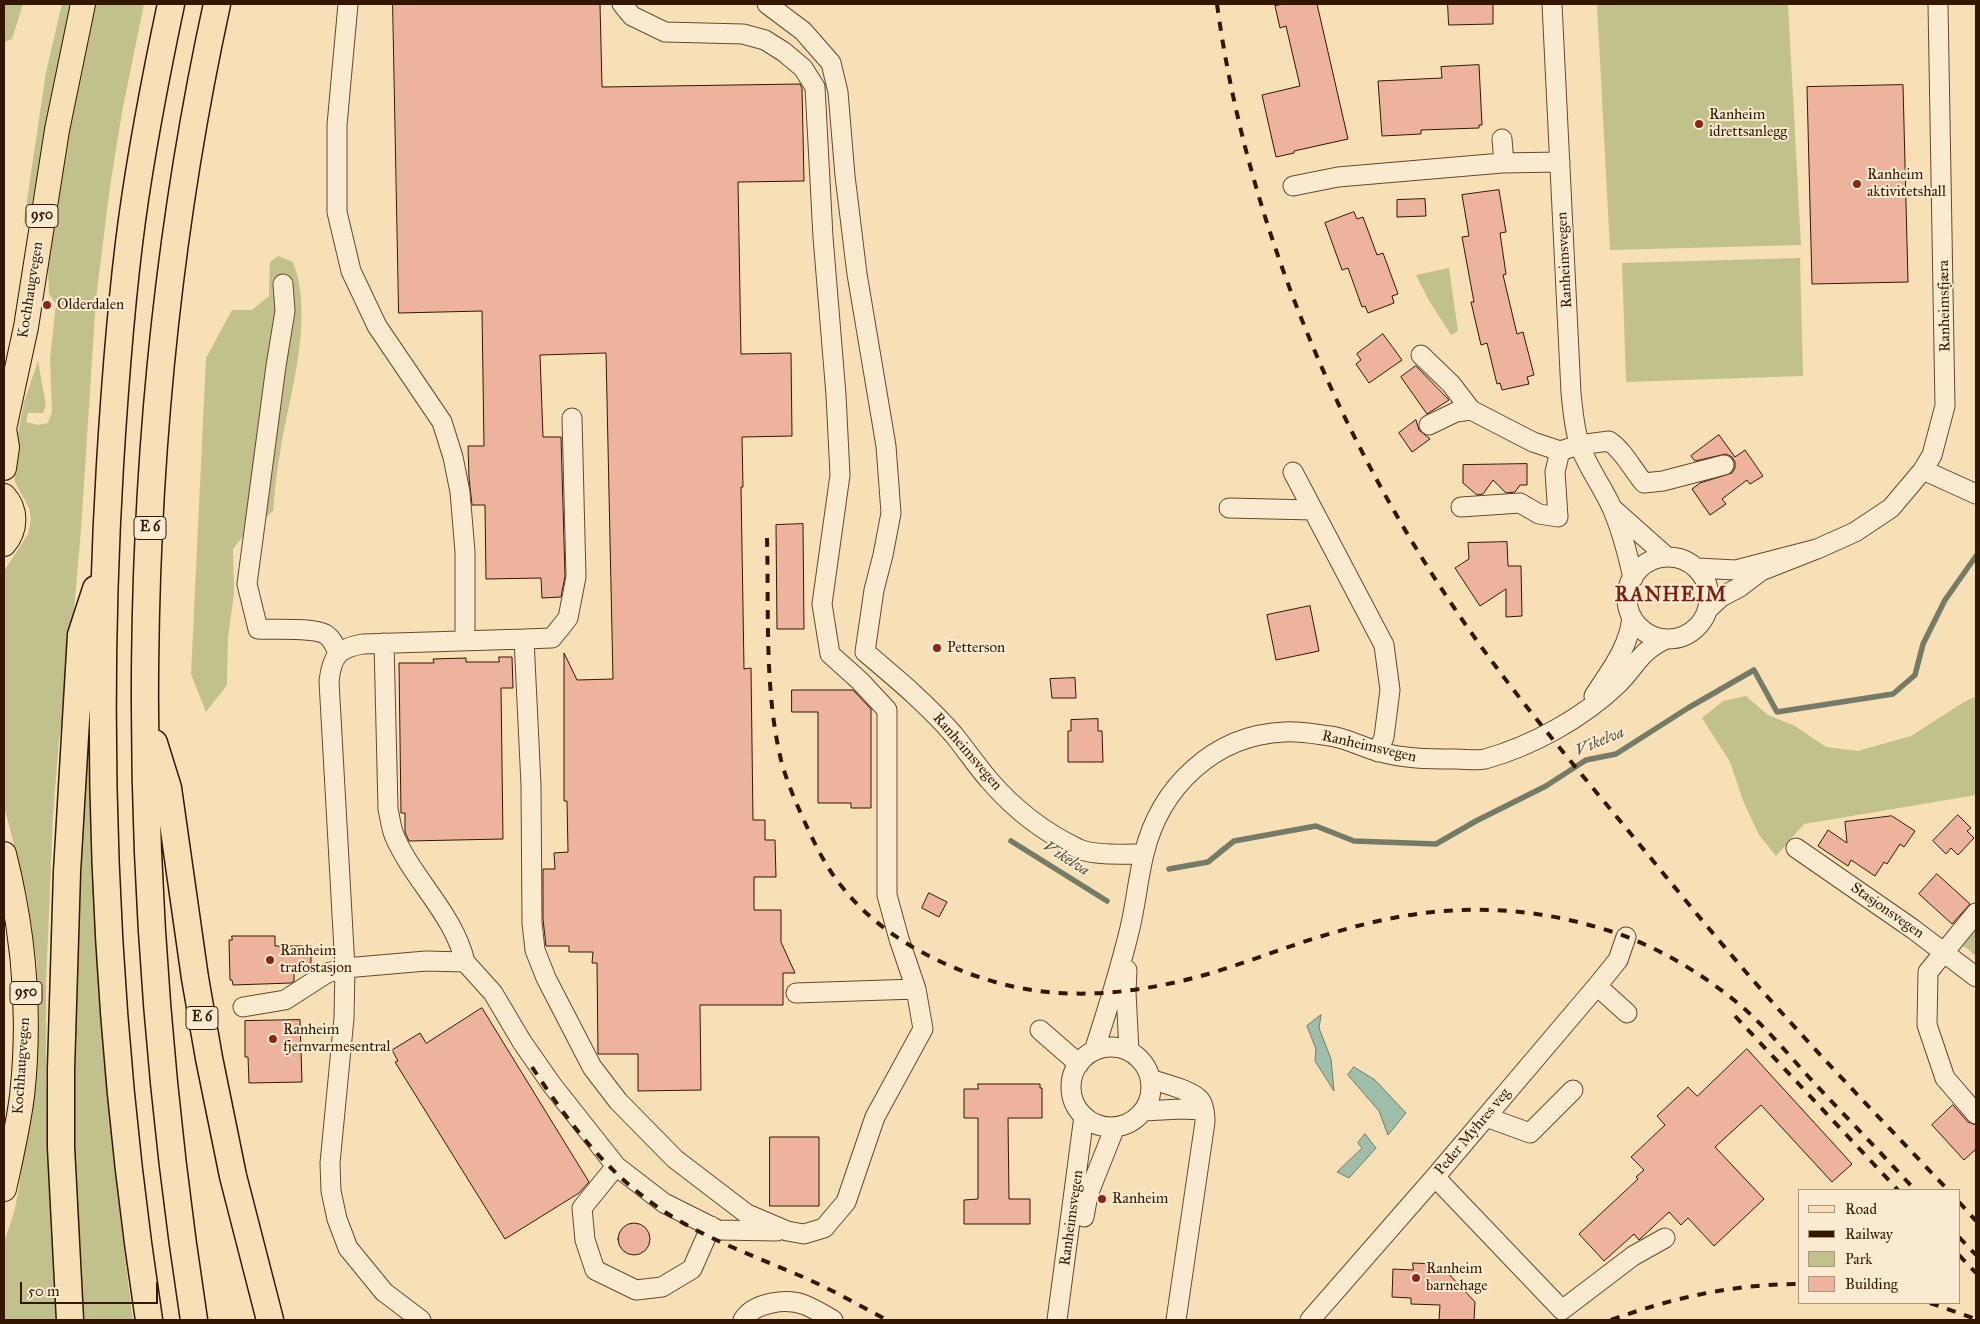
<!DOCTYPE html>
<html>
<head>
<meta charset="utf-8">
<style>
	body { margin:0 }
	#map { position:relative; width:1980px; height:1324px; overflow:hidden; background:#f7e0b6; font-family:"IM FELL Great Primer",serif }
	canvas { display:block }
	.frame { position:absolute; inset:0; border:5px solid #341700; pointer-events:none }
	.legend { position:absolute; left:1798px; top:1189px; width:162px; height:115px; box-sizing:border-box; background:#faebd0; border:1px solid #ab967d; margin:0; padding:6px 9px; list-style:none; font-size:15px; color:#341700 }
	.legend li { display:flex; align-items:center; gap:10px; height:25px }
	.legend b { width:25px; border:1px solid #ab967d }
	.scale { position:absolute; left:20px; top:1282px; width:138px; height:22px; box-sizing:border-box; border:2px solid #341700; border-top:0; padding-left:6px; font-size:15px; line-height:18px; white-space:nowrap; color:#341700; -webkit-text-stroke:4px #faebd0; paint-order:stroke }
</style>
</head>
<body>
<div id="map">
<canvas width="1980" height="1324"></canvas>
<div class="frame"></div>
<ul class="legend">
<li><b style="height:6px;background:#f7e0b6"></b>Road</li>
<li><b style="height:6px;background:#341700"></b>Railway</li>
<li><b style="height:14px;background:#c1c18b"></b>Park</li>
<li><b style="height:14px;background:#edb39d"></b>Building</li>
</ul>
<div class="scale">50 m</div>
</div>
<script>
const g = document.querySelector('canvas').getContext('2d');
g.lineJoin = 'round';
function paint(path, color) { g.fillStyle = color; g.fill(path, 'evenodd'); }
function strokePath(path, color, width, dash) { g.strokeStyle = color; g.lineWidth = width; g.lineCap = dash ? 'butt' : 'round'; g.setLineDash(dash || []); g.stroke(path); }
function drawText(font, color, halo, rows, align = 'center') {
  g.font = font + ' "IM FELL Great Primer",serif'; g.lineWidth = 4; g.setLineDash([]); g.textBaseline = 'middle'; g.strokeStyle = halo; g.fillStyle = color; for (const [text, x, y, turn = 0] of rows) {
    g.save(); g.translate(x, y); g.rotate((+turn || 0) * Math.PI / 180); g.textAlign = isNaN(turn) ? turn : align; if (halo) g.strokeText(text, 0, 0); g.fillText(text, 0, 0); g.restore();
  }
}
const green = new Path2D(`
	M4 4H23L12 39 4 42Z
	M62 4H71L50 105 37 188 23 227 46 72Z
	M96 4H144L123 107 110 186 96 299 81 530 68 678 59 740 53 816 46 985V1080L59 1320H4V1243L15 1209 19 1186 36 1079 39 1025 37 964 27 895 4 806V571L28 534 31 519 29 508 15 482 12 464 24 402 38 361 46 405 43 413H28L26 422 38 425 48 423 52 412 50 359 56 304 49 294 48 268 53 224 68 139Z
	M1597 4H1788L1801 245 1610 250Z
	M278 256 293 262C315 319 289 395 280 454 276 473 275 492 273 511L243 536 233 549 234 593 228 638 227 685 206 712 191 674 206 358 232 310H252L269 296 270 262Z
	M1800 258 1803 376 1626 382 1622 263Z
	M1449 268 1458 331 1451 335 1428 299 1416 275Z
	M1746 696 1768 715 1795 726 1826 747 1858 751 1911 736 1964 702 1976 696V795L1804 824 1776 856 1759 835 1744 803 1730 762 1702 718 1723 701Z
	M90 706C87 911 107 1117 133 1320H83L73 1145 71 978Z
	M1976 902V957L1968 949 1946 937Z`);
const water = new Path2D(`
	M1321 1015 1319 1028 1331 1059 1334 1091 1315 1061 1316 1049 1307 1026Z
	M1354 1067 1375 1080 1406 1113 1388 1135 1379 1111 1348 1075Z
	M1365 1134 1376 1148 1349 1178 1337 1172 1362 1148 1358 1143Z`);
const stream = new Path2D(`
	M1011 841 1107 901
	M1169 869 1208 862 1234 841 1316 826 1354 841 1436 844 1476 821 1546 786 1586 760 1616 754 1688 708 1754 670 1777 712 1893 694 1915 675 1923 644 1945 600 1976 556`);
const building = new Path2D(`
	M393 4H600L602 87 800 84 802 88 804 181 738 182 741 354 791 353 792 436 742 437 743 487H741L744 669 751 668 753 820H765V840H775L776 877H754V910H781V942L795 973H783V1005H700L701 1090 638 1091V1054H598L597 963H592L593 952H569V946H546L543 919V869H555L554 853 568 852 567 801H564V653L577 680 613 679 606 353 540 355 543 437H561L565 576 561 597 542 598 541 578 486 579 485 505H472L469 478 468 446H484L482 311 399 313Z
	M1284 4H1317L1348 139 1294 151V153L1276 157 1262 95 1300 86 1286 26 1280 28 1275 6Z
	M1448 4H1493V24L1449 25Z
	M1479 65 1482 125H1479V128L1421 130V134L1382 136 1378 81 1442 78 1441 67Z
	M1903 85 1908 282 1812 284 1807 87Z
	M1499 190 1506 232 1500 233 1506 274 1503 275 1517 334 1523 332 1534 375 1527 377 1529 384 1502 390 1500 383 1497 384 1487 343 1481 345 1471 302H1474L1462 237 1469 236 1462 195Z
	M1425 199 1426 216 1397 217V200Z
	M1354 212 1357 219 1363 217 1377 255 1383 253 1398 294 1392 296 1394 303 1368 313 1365 306 1362 307 1348 268 1342 270 1325 223Z
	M1383 334 1402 360 1369 383 1356 364 1361 360 1357 354Z
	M1416 366 1449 400 1427 414 1401 377Z
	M1416 420 1419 430 1430 439 1412 452 1399 433Z
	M1719 435 1735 457 1745 450 1763 476 1750 484 1747 480 1722 499 1726 504 1710 515 1692 489 1700 483 1732 473 1735 468V462L1732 457 1726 454 1695 461 1691 456Z
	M1527 464V485H1520L1515 492 1506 493 1493 480 1483 494 1477 495 1463 483V465Z
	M803 524 804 629H777L776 525Z
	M1507 542 1508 566H1521L1522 616 1506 617V589L1480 606 1455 568 1469 559 1468 543Z
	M1310 606 1319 651 1276 660 1267 615Z
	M499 657H512L513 688H501L503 839 409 841 405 832V813H401L399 663H434L433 659 466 658V662H499Z
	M1075 678 1076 698H1052L1050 679Z
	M792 690H853L871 709V808H851V803H818V712H792Z
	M1098 719V731H1102L1103 762H1068V731H1071V720Z
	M1958 815 1971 828 1967 831 1974 838 1958 855 1951 848 1946 854 1933 841Z
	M1892 816 1915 831 1904 847 1900 844 1887 864 1884 862 1875 876 1851 860 1848 866 1818 846 1828 830 1847 843 1845 822Z
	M1937 874 1970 904 1952 924 1919 894Z
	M929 893 947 902 939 917 922 908Z
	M232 936H275V946H311V970L306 973H294V981L291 983 233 985 232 980H230L229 940H232Z
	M482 1008 589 1182 579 1193 505 1239 395 1062 398 1061 392 1050 420 1033 426 1043Z
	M300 1020 302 1082 249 1083 248 1057H245V1021Z
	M1747 1049 1852 1164 1832 1182 1761 1105 1715 1147 1764 1199 1714 1246 1688 1218 1681 1225 1669 1212 1639 1240 1634 1234 1604 1261 1579 1234 1638 1179 1636 1177 1644 1170 1631 1157 1665 1125 1657 1116 1688 1087 1697 1096Z
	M978 1084H1040V1088H1042V1118H1008L1009 1199H1030V1224H964V1200L978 1199V1118H964V1089H978Z
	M1953 1105 1968 1122 1976 1125V1149L1964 1160 1932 1125Z
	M770 1137H819V1206H770Z
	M618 1239a16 16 0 1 1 32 0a16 16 0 1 1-32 0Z
	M1413 1263 1435 1264V1270L1446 1271 1475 1302 1474 1320H1439L1440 1305 1411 1304V1298L1392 1297 1393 1269 1413 1270Z`);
const minor = new Path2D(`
	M348 4 337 125V212L351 271 377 326 442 422 453 457 460 492 465 552V641
	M767 4 803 31 831 63 838 92 845 176 857 274 886 446 891 513 883 555 874 590 865 652C897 679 927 704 954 735 966 750 977 766 989 780 1014 809 1045 833 1079 849 1095 856 1126 854 1144 854
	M1552 4 1571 393C1573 410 1574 429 1580 446 1588 468 1602 486 1612 508 1621 529 1628 555 1633 578
	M1502 139 1504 163
	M1293 186 1338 177 1502 163 1560 162
	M283 284 285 311 276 366 247 584 258 629C274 630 312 627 325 634 332 638 335 646 338 653
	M1421 355 1451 384 1471 410
	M1429 425 1456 412 1471 410 1533 442 1560 451 1579 445 1609 441C1624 451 1632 469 1644 483L1663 481 1724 465
	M1923 470 1976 494
	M1293 472 1384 645 1390 690 1384 737 1378 752
	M1461 507 1520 503 1539 514 1558 517 1555 472 1560 451
	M1229 508 1313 510
	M1612 508 1667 557
	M1817 549 1855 532 1891 508 1923 470 1932 455 1945 406 1938 4
	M1627 598a41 41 0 1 1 82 0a41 41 0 1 1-82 0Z
	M1697 568 1736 570 1817 549 1761 571 1740 587 1721 597 1708 609
	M524 639 552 638 568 618 576 577 572 418
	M384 643 388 809C390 818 391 827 394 835 413 880 454 914 465 962
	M1594 696C1610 671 1629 648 1632 617
	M1796 848 1913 929 1976 977
	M1976 913 1928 972 1927 1025 1945 1078 1976 1114
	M1127 970 1126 992 1129 1051
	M1597 986 1627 1013
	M796 993 916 989
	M243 1007 285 1000 327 973 345 968 426 961 465 962 493 993 522 1042 552 1085 616 1166 664 1203 718 1230 777 1231
	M1040 1030 1079 1064
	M1071 1087a40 40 0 1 1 80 0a40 40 0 1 1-80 0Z
	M1094 1051C1107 1011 1120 970 1130 928 1136 903 1138 878 1144 854 1160 787 1214 735 1284 732 1299 731 1315 734 1330 736 1346 738 1362 747 1377 751 1403 759 1429 759 1456 759 1465 759 1476 761 1485 759 1532 746 1583 718 1618 684 1637 665 1639 652 1666 639
	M1150 1079C1162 1083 1191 1090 1199 1099 1204 1104 1205 1114 1205 1122L1176 1320
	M1143 1111 1181 1109 1204 1110
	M1486 1117 1530 1133 1573 1090
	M616 1166 582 1208 585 1240 595 1270 636 1290 662 1287 692 1269 711 1226
	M1435 1177 1562 1310 1633 1256 1665 1238
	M1084 1217 1088 1195 1115 1127
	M421 1320 384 1292 348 1248 337 1219 331 1191 330 1163 344 1018 345 968 329 681C332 656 338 648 363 644L524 639 531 785 532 923 535 950 546 978 592 1067 618 1101 675 1159 747 1214 787 1231 804 1234 824 1228 846 1202 875 1117 923 1029 916 989 899 939 887 895V710L860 681 830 654 822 604 840 475 836 395 823 237 815 87 803 68 784 52 765 40 743 34 665 32 632 16 622 4
	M743 1320C754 1302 787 1298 805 1305 815 1309 824 1315 833 1320
	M1057 1320 1084 1116
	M1310 1320 1435 1177 1597 986 1618 960 1626 937`);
const major = new Path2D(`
	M4 468 7 447 4 429 26 327 57 130 83 4
	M4 496C17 510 16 530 4 544
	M4 854C24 933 31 1014 22 1096 18 1127 11 1158 4 1189`);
const highway = new Path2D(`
	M154 743 168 788 195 978 209 1058 233 1176 270 1320
	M70 1320 61 1147V1069L67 872 81 635 96 589
	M149 1320C106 1038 93 750 110 465 115 383 121 301 132 220 142 147 156 75 171 4
	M194 1320C127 885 123 435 217 4`);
const rail = new Path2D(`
	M1217 4C1246 219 1337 436 1459 615 1510 690 1568 758 1626 828 1677 890 1728 953 1782 1013 1836 1073 1892 1131 1948 1190
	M767 538C769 610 764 689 781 760 787 783 797 805 807 827 817 848 827 869 843 888 866 917 896 939 929 956 1012 998 1087 1002 1177 982 1231 970 1282 947 1336 932 1430 904 1515 901 1610 931 1657 946 1703 974 1740 1005 1768 1029 1792 1059 1817 1086 1850 1121 1883 1155 1915 1190
	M1735 1016 1898 1190
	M532 1067C568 1122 608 1175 665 1212 705 1238 751 1255 796 1274 827 1287 857 1304 887 1320
	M1959 1202 1976 1221
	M1959 1237 1976 1255
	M1959 1255 1976 1273
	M1930 1303 1976 1319
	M1611 1320C1672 1298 1733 1284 1799 1284`);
const markers = [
	[1699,124,5,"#8f2418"],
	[1857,184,5,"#8f2418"],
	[47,305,5,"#8f2418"],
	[937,648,5,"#8f2418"],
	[270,960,5,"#8f2418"],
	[273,1039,5,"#8f2418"],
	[1102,1199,5,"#8f2418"],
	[1416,1278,5,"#8f2418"]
];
const shields = [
	[42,216,32],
	[150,528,32],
	[26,993,32],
	[202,1018,32]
];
const shieldNames = [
	["950",42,216],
	["E 6",150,528],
	["950",26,993],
	["E 6",202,1018]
];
const poiNames = [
	["Ranheim",1709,115],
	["idrettsanlegg",1709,132],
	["Ranheim",1867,175],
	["aktivitetshall",1867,192],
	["Olderdalen",57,305],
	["Petterson",947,648],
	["Ranheim",280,951],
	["trafostasjon",280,968],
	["Ranheim",283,1030],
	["fjernvarmesentral",283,1047],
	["Ranheim",1112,1199],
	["Ranheim",1426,1269],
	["barnehage",1426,1286]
];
const streetNames = [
	["Ranheimsvegen",1565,260,-93],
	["Kochhaugvegen",31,290,-81],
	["Ranheimsfjæra",1945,306,-91],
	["Ranheimsvegen",1369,747,13],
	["Ranheimsvegen",967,752,49],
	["Stasjonsvegen",1887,911,35],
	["Kochhaugvegen",22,1066,-86],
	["Peder Myhres veg",1473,1132,-50],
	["Ranheimsvegen",1072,1218,-82]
];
const waterNames = [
	["Vikelva",1600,742,-23],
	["Vikelva",1066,859,32]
];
const districtNames = [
	["RANHEIM",1671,596]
];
paint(green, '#c1c18b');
paint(water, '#9ebdab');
strokePath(water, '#747b67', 1);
strokePath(stream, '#747b67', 5.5);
paint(building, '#edb39d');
strokePath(building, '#341700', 1);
strokePath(minor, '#65492e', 21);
strokePath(major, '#341700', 26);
strokePath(highway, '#341700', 29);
strokePath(minor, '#faebd0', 19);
strokePath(major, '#f7e0b6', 24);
strokePath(highway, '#f7e0b6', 26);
strokePath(rail, '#341700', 4, [9, 9]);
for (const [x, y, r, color] of markers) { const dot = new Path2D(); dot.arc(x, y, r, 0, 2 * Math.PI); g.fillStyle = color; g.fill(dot); strokePath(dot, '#faebd0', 2); }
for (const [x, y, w] of shields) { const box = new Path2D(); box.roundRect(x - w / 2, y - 11.5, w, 23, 4); g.fillStyle = '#faebd0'; g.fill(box); strokePath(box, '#341700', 1); }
drawText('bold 14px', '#341700', null, shieldNames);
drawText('15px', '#341700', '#faebd0', poiNames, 'left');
drawText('15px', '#341700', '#faebd0', streetNames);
drawText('italic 16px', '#59513c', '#faebd0', waterNames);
g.letterSpacing = '1px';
drawText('bold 20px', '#7a1f14', '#faebd0', districtNames);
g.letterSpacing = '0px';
</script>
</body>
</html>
